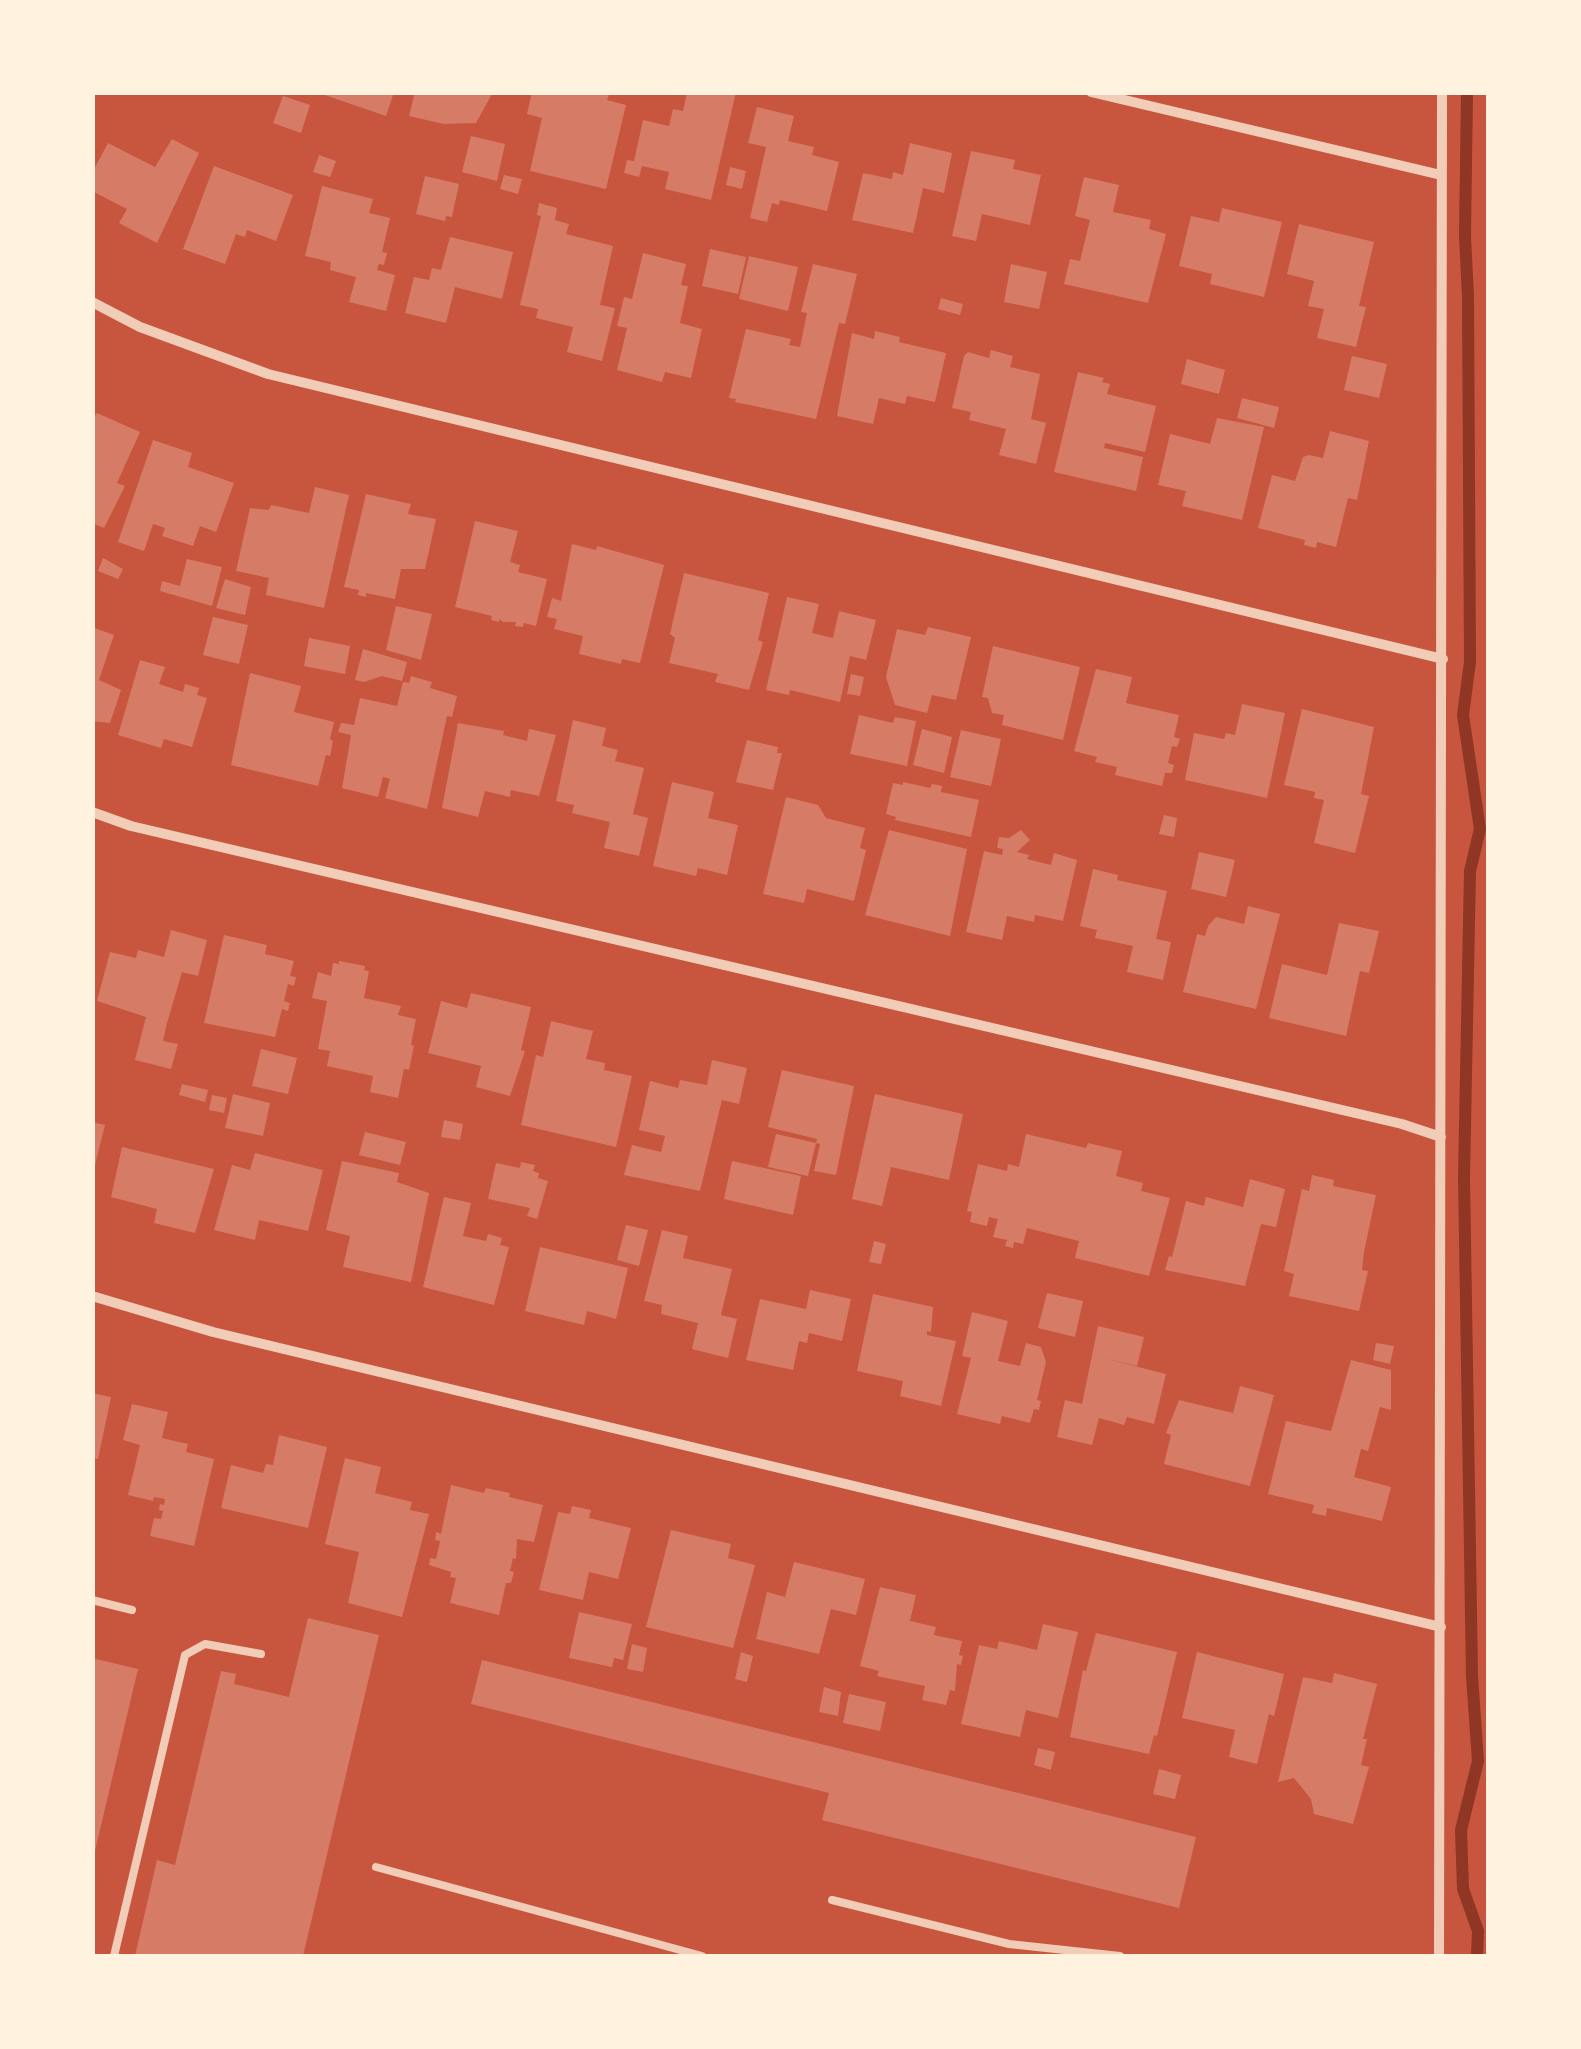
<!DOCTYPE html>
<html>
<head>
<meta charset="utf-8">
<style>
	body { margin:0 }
	#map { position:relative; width:1581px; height:2049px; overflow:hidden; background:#c8553d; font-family:"Titillium Web",sans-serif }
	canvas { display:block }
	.frame { position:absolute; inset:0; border:95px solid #fff3e0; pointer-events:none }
</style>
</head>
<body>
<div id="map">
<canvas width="1581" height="2049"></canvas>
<div class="frame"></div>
</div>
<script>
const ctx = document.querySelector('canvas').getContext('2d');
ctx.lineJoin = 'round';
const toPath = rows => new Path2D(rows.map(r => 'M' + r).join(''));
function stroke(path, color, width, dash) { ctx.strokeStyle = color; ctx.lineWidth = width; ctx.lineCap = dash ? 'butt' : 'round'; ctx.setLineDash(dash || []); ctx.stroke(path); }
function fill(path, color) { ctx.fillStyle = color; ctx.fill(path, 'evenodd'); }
stroke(toPath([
	[1467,92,1465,236,1468,297,1470,662,1463,715,1480,829,1470,871,1464,1177,1472,1676,1478,1761,1461,1830,1463,1889,1478,1931,1477,1956]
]), '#8f3625', 12);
fill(toPath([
	[316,92,394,92,386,116],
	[415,92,493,92,476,123,444,124,409,116],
	[532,92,610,92,607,100,626,105,606,189,530,171,542,118,527,114],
	[687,92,736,92,711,200,665,189,669,172,642,166,639,177,624,173,627,160,634,161,643,120,669,126,673,109,683,111],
	[283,96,310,105,301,133,273,123],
	[757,107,794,116,788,141,814,147,812,155,839,162,827,211,780,200,779,205,772,203,767,222,750,218,766,147,748,143],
	[471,136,505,144,497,181,462,172],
	[172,139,199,153,157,243,119,223,127,209,92,191,92,173,108,143,155,167],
	[910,143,952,153,944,193,923,188,913,233,852,220,863,173,892,179,893,172,903,175],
	[971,151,1015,160,1013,169,1041,175,1030,225,982,214,976,241,952,236],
	[319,155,336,161,330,177,313,172],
	[214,166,293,195,276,241,247,230,245,237,236,234,225,264,183,249],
	[730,167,746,171,742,189,726,185],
	[504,175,522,179,518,194,500,189],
	[425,176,459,184,452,217,446,216,445,221,416,214],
	[1084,177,1119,185,1113,212,1151,220,1149,229,1166,234,1148,303,1064,284,1070,259,1080,261,1090,220,1075,216],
	[322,186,373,199,369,213,390,218,382,252,387,253,384,265,379,264,377,270,395,275,386,311,349,302,356,277,330,270,331,262,305,256],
	[539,203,557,208,555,220,569,224,566,234,613,246,600,305,615,308,602,361,567,352,573,327,536,318,538,309,520,305,541,216,537,215],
	[1222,208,1282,222,1264,297,1210,284,1212,274,1179,266,1191,216,1219,222],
	[1299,224,1374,242,1359,306,1366,307,1356,347,1317,338,1324,309,1308,306,1314,281,1287,274],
	[450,237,513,252,502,299,455,287,446,323,405,313,414,277,429,280,432,268,441,270],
	[710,249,746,257,738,294,702,286],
	[643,253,686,264,681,285,688,286,680,323,702,329,691,378,665,372,662,382,617,370,627,328,617,326,624,297,632,299],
	[749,256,798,267,788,311,739,299],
	[813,264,857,274,845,324,839,323,816,419,735,402,736,399,729,398,746,329,791,339,789,345,800,347,807,313,801,312],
	[1011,264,1047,272,1039,309,1004,302],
	[941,298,963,304,960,315,938,309],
	[875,331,900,337,899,342,946,353,935,402,907,396,905,404,879,398,873,424,837,416,852,333,874,339],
	[991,350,1013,356,1010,367,1040,374,1031,419,1046,423,1036,464,999,455,1006,429,969,420,971,412,952,408,964,356,968,352,989,358],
	[1352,356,1387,364,1379,398,1344,390],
	[1187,359,1225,370,1219,394,1181,384],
	[1078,372,1104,378,1102,382,1110,384,1107,394,1156,406,1145,452,1105,443,1104,448,1143,457,1136,491,1054,472],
	[1242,398,1279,407,1274,428,1237,418],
	[97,413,140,432,117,483,125,486,104,528,92,523,92,420],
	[1217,418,1264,427,1242,520,1182,506,1186,491,1158,485,1170,434,1210,444],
	[1330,431,1369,441,1357,500,1348,498,1336,547,1317,542,1316,548,1304,545,1305,540,1258,528,1272,475,1295,481,1303,457,1309,455,1323,458],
	[153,440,192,453,188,467,234,483,216,532,200,526,193,546,162,536,165,528,153,524,144,551,118,542],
	[315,487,349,495,324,608,266,595,269,578,236,571,250,508,269,510,271,505,309,513],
	[366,494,411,504,408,514,436,519,425,569,401,569,395,599,366,593,366,597,358,595,359,590,344,587],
	[475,521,518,531,510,562,520,565,518,572,547,579,536,626,524,623,523,627,515,626,516,622,503,622,499,619,499,622,491,620,492,616,455,607],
	[572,544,596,550,597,546,664,565,640,663,622,659,621,664,579,654,583,636,554,629,557,619,547,617,552,598,561,601],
	[103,558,123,569,118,579,98,571],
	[187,559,222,567,212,606,160,591,162,581,180,586],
	[684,573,769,593,758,640,763,642,749,690,715,682,718,674,669,663,675,638,670,634],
	[225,579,251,587,245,615,216,608],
	[787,597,819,604,812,633,833,638,839,611,876,620,866,660,850,656,840,702,790,690,789,695,766,690],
	[396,606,432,614,421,660,386,650],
	[213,617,248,625,239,664,203,655],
	[92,627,114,635,99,680,121,690,110,723,92,721],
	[928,627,971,637,956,700,932,695,927,713,895,705,886,677,897,629,925,635],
	[309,638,350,646,345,674,304,666],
	[993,646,1080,667,1063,740,1002,725,1004,715,992,713,988,698,982,697],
	[363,649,407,662,402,681,382,676,364,682,355,680],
	[140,660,165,667,159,684,183,692,185,684,199,688,197,695,207,698,192,747,164,739,161,748,118,735],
	[1096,669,1132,677,1126,703,1179,715,1174,737,1180,739,1177,747,1172,746,1168,763,1174,765,1172,773,1165,773,1162,786,1115,775,1117,767,1095,762,1097,757,1074,751],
	[250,673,301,686,294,712,334,722,330,739,333,741,330,756,326,755,318,786,231,765],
	[851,674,864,677,860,696,847,694],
	[411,676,432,682,430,688,457,696,452,717,447,716,427,809,385,798,390,779,383,777,378,797,342,788,351,735,338,732,341,723,354,725,360,698,397,706,403,682,409,683],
	[1242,704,1285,713,1267,798,1185,780,1194,733,1224,739,1226,733,1235,735],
	[1302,709,1374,727,1361,794,1369,796,1355,853,1314,843,1324,800,1314,798,1315,792,1284,785],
	[859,715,893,723,895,717,916,721,907,766,850,754],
	[573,720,606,728,602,746,618,750,615,761,644,768,633,814,648,818,639,856,604,848,610,822,572,813,574,805,556,801],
	[458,723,504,731,503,735,527,741,529,729,556,735,539,796,511,790,510,797,485,791,478,817,442,808],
	[922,729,952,737,944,773,913,765],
	[961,730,1001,739,991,786,950,777],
	[747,740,778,747,777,753,782,753,773,790,736,782],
	[672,782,714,792,708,818,738,825,727,875,698,868,696,876,653,866],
	[903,782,930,788,932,784,942,786,941,792,979,800,971,837,895,820,896,817,886,814,893,783,903,785],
	[786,797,818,805,826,818,865,828,860,848,866,850,854,901,807,889,804,903,763,894],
	[1164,815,1177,818,1174,837,1159,834],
	[889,830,967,849,950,936,865,915],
	[1021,830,1030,840,1017,852,1029,855,1027,859,1051,865,1054,853,1077,860,1063,921,1035,915,1034,922,1007,916,1002,940,966,932,984,851,1002,855,1003,849,997,848,999,837,1009,838],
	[1199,852,1235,860,1226,897,1191,889],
	[1093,869,1118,875,1117,880,1167,891,1156,939,1171,942,1163,980,1127,972,1133,946,1095,938,1097,930,1080,926],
	[1248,906,1280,914,1256,1009,1183,992,1197,934,1205,936,1208,926,1216,917,1244,924],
	[1339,923,1379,931,1369,973,1360,971,1346,1036,1269,1018,1282,964,1327,975],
	[171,930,207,940,198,976,182,972,167,1023,163,1041,178,1044,171,1069,135,1060,146,1017,97,1001,110,952,136,958,138,950,164,957],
	[224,935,267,945,265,954,294,961,290,976,296,977,294,986,288,984,284,1001,290,1003,288,1011,282,1009,275,1037,204,1023],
	[339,961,365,966,364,970,369,971,364,998,401,1006,398,1015,416,1019,411,1045,414,1046,409,1070,404,1069,398,1098,370,1092,373,1076,327,1066,330,1051,318,1049,327,1001,312,998,318,972,331,976,333,963,339,964],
	[471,993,531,1007,521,1050,525,1051,510,1096,476,1087,481,1066,428,1053,441,1001,467,1008],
	[551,1021,593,1031,586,1059,605,1063,604,1070,632,1076,616,1147,521,1125,536,1055,543,1057],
	[261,1049,297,1058,288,1094,252,1086],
	[712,1060,747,1068,739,1104,722,1100,700,1191,624,1175,632,1145,661,1152,665,1136,639,1130,650,1081,678,1088,680,1080,707,1085],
	[782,1070,854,1086,836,1175,814,1171,820,1144,816,1143,817,1139,768,1127],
	[182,1084,208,1090,205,1102,179,1095],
	[233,1094,270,1103,263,1136,225,1128],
	[875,1094,963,1114,949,1180,891,1167,882,1206,852,1199],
	[212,1095,227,1098,224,1113,209,1110],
	[444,1120,463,1124,460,1140,441,1137],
	[92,1122,105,1125,94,1169,92,1168],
	[365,1132,406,1142,400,1165,359,1155],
	[776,1134,816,1143,808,1176,768,1167],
	[1026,1134,1086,1148,1088,1143,1122,1151,1116,1176,1143,1183,1141,1191,1170,1198,1149,1276,1075,1258,1079,1241,1027,1228,1023,1244,1014,1242,1013,1248,1005,1246,1007,1240,993,1237,998,1219,989,1217,987,1226,970,1222,972,1212,967,1211,978,1164,1007,1171,1008,1164,1019,1167],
	[122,1147,214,1169,195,1233,154,1223,157,1209,111,1197],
	[255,1153,323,1170,308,1231,259,1220,255,1240,214,1230,232,1165,250,1170],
	[342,1161,399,1173,397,1182,429,1193,411,1282,343,1267,350,1236,326,1230],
	[732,1161,801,1176,793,1215,724,1199],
	[521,1162,535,1165,533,1171,539,1173,538,1178,548,1181,537,1219,527,1216,530,1208,488,1199,496,1163,520,1168],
	[1312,1175,1334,1180,1333,1186,1376,1195,1364,1252,1362,1270,1368,1271,1359,1311,1289,1296,1294,1274,1284,1271,1302,1189,1309,1191],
	[1250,1179,1285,1189,1276,1227,1261,1224,1245,1286,1165,1270,1169,1256,1172,1257,1186,1201,1204,1206,1206,1197,1243,1207],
	[444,1197,471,1203,463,1236,486,1241,488,1234,502,1238,500,1245,509,1247,494,1305,423,1287],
	[626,1225,648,1230,639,1266,617,1260],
	[662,1230,688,1236,683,1258,732,1269,721,1315,737,1319,728,1358,692,1349,698,1323,661,1314,662,1305,644,1301],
	[874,1241,886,1244,881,1264,869,1262],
	[540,1247,628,1268,616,1319,587,1311,584,1325,525,1311],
	[810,1290,851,1299,842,1341,809,1333,807,1343,799,1341,793,1370,746,1360,760,1299,806,1309],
	[1047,1293,1083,1301,1075,1337,1038,1328],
	[873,1294,933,1307,931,1332,927,1331,927,1335,956,1341,941,1406,900,1396,903,1381,857,1371],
	[972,1312,1008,1321,998,1361,1020,1366,1026,1343,1041,1347,1046,1362,1037,1400,1041,1401,1039,1410,1034,1409,1030,1423,1002,1416,1000,1424,957,1414,971,1358,962,1356],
	[1098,1326,1144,1337,1137,1366,1103,1358,1166,1374,1154,1424,1127,1417,1124,1425,1099,1418,1092,1445,1057,1437,1065,1400,1082,1404],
	[1376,1343,1394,1346,1390,1364,1373,1360],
	[1351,1360,1391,1370,1391,1410,1380,1407,1368,1451,1361,1449,1354,1477,1391,1487,1382,1521,1327,1508,1326,1516,1312,1513,1314,1505,1268,1494,1286,1421,1331,1431],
	[1240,1386,1274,1395,1250,1486,1164,1464,1171,1435,1166,1433,1179,1400,1233,1413],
	[92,1393,111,1397,98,1459,92,1458],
	[132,1404,168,1412,162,1438,188,1444,186,1452,214,1459,194,1546,150,1536,154,1518,161,1519,163,1511,159,1510,160,1504,164,1505,165,1499,154,1497,153,1501,128,1495,140,1445,123,1440],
	[279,1435,327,1447,308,1528,221,1508,231,1465,263,1473,266,1464,273,1465],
	[345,1458,381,1467,375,1493,412,1502,410,1510,429,1514,402,1617,348,1603,359,1552,325,1544],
	[451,1485,484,1493,486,1488,510,1493,509,1497,543,1505,534,1542,517,1539,516,1559,513,1558,510,1571,514,1572,511,1583,506,1583,499,1615,450,1603,456,1578,450,1577,451,1572,429,1565,430,1558,436,1559,440,1541,435,1540,436,1532,441,1534],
	[572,1506,591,1510,589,1518,631,1528,618,1579,589,1572,583,1600,539,1590,558,1512,570,1514],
	[671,1530,731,1544,728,1558,755,1565,733,1648,646,1627],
	[794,1562,865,1579,856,1615,831,1609,819,1654,756,1639,767,1592,785,1597],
	[880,1587,916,1595,910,1621,936,1627,934,1635,962,1641,959,1655,963,1656,961,1665,957,1664,955,1691,950,1690,946,1705,922,1700,925,1686,877,1676,879,1671,860,1666],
	[579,1612,632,1624,623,1660,614,1658,612,1667,569,1658],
	[308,1618,379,1635,303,1956,135,1956,157,1860,175,1865,221,1671,236,1674,234,1684,289,1697],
	[1043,1624,1078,1632,1058,1718,1026,1710,1020,1737,961,1724,979,1645,997,1649,999,1641,1037,1650],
	[1096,1633,1177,1652,1157,1736,1154,1735,1149,1754,1070,1737,1083,1670,1086,1671],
	[632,1644,647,1648,643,1672,627,1669],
	[741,1652,753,1656,747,1682,735,1679],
	[1197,1652,1284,1674,1274,1716,1269,1714,1257,1764,1229,1757,1235,1730,1182,1718],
	[92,1658,138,1669,94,1855,92,1855],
	[482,1660,1196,1837,1179,1908,822,1820,829,1793,471,1704],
	[1334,1673,1377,1684,1363,1739,1367,1739,1361,1765,1369,1767,1353,1824,1314,1814,1311,1799,1294,1778,1278,1782,1303,1677,1332,1683],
	[824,1687,841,1692,838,1716,819,1712],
	[849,1694,886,1702,880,1731,843,1723],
	[1038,1748,1055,1752,1051,1770,1034,1765],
	[1159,1769,1181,1775,1175,1799,1153,1794]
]), '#d67c66');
stroke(toPath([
	[92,1600,132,1610],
	[376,1867,702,1956],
	[832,1900,1009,1944,1120,1956],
	[114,1956,185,1655,205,1644,261,1654]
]), '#f1ccb7', 8);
stroke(toPath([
	[1091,92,1441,175],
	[92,302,140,327,268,374,1443,659],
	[92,812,131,826,1402,1124,1441,1137],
	[92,1296,213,1332,1441,1627],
	[1439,1956,1442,92]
]), '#f1ccb7', 10);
</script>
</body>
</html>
